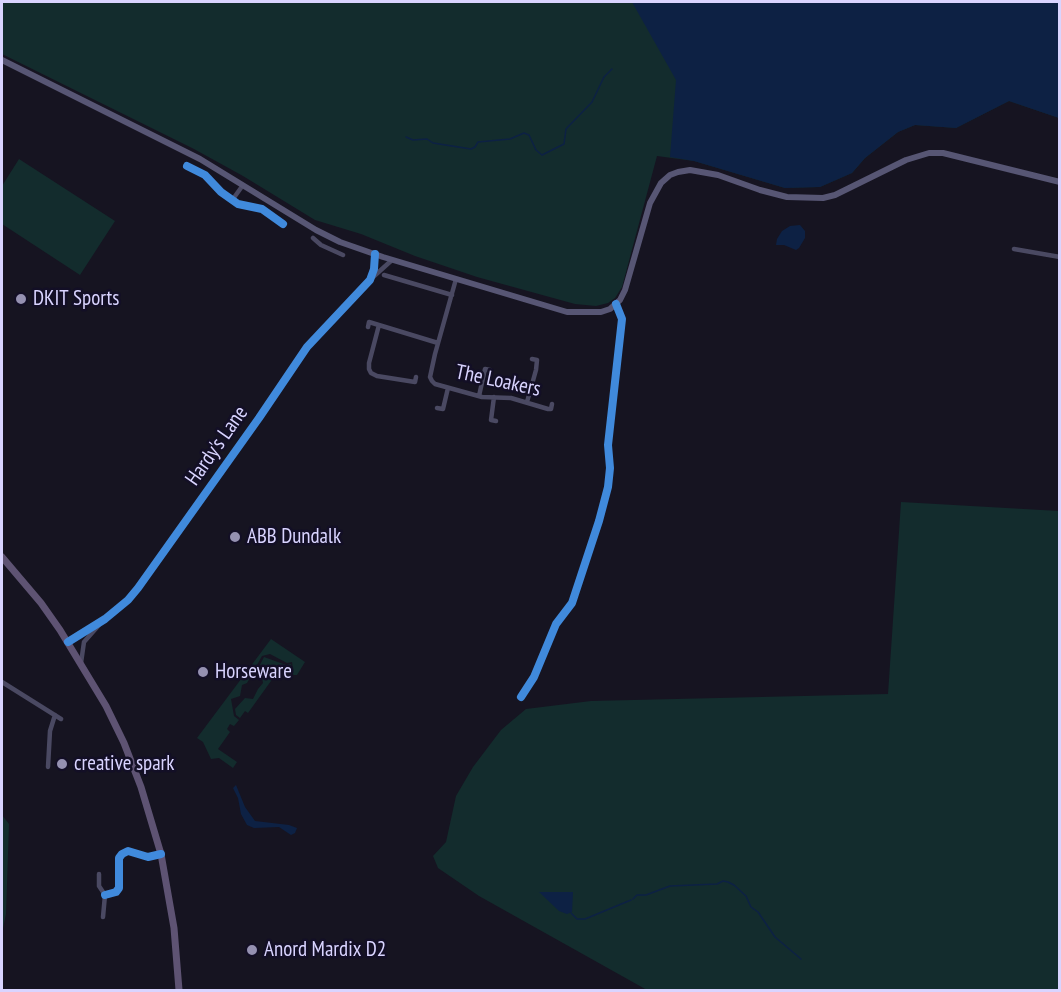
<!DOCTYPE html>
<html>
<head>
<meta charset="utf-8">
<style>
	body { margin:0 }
	#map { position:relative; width:1061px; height:992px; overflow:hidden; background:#161421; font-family:"PT Sans Narrow",sans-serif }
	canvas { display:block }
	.frame { position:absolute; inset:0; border:3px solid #d9d4ff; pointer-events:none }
</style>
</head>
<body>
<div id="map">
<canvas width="1061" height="992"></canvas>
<div class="frame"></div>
</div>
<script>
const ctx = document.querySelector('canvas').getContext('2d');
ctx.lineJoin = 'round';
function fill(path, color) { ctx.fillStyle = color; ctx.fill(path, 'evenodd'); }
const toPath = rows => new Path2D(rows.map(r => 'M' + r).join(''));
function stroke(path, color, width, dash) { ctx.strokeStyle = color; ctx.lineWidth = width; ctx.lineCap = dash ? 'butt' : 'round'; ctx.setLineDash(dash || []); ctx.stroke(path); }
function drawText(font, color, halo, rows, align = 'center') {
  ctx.font = font + ' "PT Sans Narrow",sans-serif'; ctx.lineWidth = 5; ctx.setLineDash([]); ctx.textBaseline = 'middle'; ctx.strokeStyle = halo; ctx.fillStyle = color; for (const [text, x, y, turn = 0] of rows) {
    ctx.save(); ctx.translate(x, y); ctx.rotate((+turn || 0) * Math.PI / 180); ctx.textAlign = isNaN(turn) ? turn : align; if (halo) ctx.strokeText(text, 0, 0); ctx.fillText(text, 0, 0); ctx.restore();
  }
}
fill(toPath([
	[2,2,1059,2,1059,118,1009,101,956,128,915,125,898,132,865,158,852,173,820,187,785,188,694,161,657,156,622,287,615,298,608,303,596,306,575,304,477,277,415,256,361,234,315,220,243,176,194,149,2,54],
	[19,159,115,221,80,275,2,224,2,186],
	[901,502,1059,511,1059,990,647,990,479,896,438,868,433,856,446,842,456,796,473,767,501,730,526,709,591,701,888,694],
	[271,639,305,662,297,675,294,675,291,673,293,669,292,662,287,663,270,654,262,656,247,683,242,685,240,696,231,699,234,716,239,720,234,726,230,724,227,729,230,732,218,749,237,762,233,768,219,758,211,759,203,742,197,738],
	[264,657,286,665,291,664,292,669,290,672,281,667,248,713,245,711,240,718,236,715,235,709,245,698,253,699,258,689,263,683,260,665],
	[2,815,9,824,6,914,2,933]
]), '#132c2d');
fill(toPath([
	[632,2,1059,2,1059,118,1009,101,956,128,915,125,898,132,865,158,852,173,820,187,785,188,694,161,670,157,676,80],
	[800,225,805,231,805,238,799,248,796,250,784,245,776,245,777,239,782,231,790,226],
	[236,785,245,807,255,821,289,825,297,828,295,833,291,835,279,827,254,828,247,825,241,814,238,798,233,788],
	[539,892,573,892,572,912,567,914,559,911]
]), '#0d2144');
stroke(toPath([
	[406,137,413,140,427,139,433,143,471,149,475,147,478,142,510,139,524,133,529,135,536,150,542,155,564,144,566,129,592,102,604,77,612,69],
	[633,899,637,895,646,895,670,886,717,884,723,881,728,882,734,885,746,896,751,907,758,912,775,937,801,959],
	[571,913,577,919,585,919,631,900]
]), '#0d2144', 1.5);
stroke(toPath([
	[187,166,205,175,221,192,238,204,262,209,283,224],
	[233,199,243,185],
	[313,238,321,245,343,255],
	[1014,249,1060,257],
	[384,275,452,295],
	[372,278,392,260],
	[456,279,435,354,430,377,432,381,435,384,482,397,511,398,548,409,551,409,552,404],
	[379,325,369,363,369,369,371,373,377,376,415,382,416,377],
	[368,327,369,322,438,343],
	[479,396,485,369,490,370],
	[494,397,491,420,496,421],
	[527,402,536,370,537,360,532,359],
	[437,408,443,409,448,388],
	[68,642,105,619,128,600,138,588,259,418,307,347,370,280,374,269,375,254],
	[81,663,84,642,99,625],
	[2,682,61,719],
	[521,697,534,677,556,624,572,603,599,521,608,487,610,468,608,445,622,319,616,304],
	[48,767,50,731,55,715],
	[99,874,99,886,105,895,103,917],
	[105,895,116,892,119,888,119,858,122,854,128,851,148,857,161,854]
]), '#4a4962', 4.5);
stroke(toPath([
	[2,60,200,159,316,230,340,242,383,257,567,312,601,312,610,309,620,300,625,290,650,203,661,183,670,175,678,172,690,170,718,175,760,190,787,197,823,198,835,195,906,160,929,153,943,153,1060,182]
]), '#575674', 6);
stroke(toPath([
	[2,557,41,603,60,630,106,706,124,743,141,787,161,854,174,928,179,990]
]), '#5e5373', 7);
stroke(toPath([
	[187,166,205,175,221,192,238,204,262,209,283,224],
	[68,642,105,619,128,600,138,588,259,418,307,347,370,280,374,269,375,254],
	[521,697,534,677,556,624,572,603,599,521,608,487,610,468,608,445,622,319,616,304],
	[105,895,116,892,119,888,119,858,122,854,128,851,148,857,161,854]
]), '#408adc', 8);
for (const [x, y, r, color] of [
	[21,299,6,"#9591b1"],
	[235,537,6,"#9591b1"],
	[203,672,6,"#9591b1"],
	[62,764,6,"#9591b1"],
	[252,950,6,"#9591b1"]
]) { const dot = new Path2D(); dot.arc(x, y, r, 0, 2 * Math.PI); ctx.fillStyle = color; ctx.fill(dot); stroke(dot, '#130f26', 2); }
drawText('21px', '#d9d4ff', '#130f26', [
	["DKIT Sports",33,299],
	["ABB Dundalk",247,537],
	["Horseware",215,672],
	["creative spark",74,764],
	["Anord Mardix D2",264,950]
], 'left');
drawText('21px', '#d9d4ff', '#130f26', [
	["The Loakers",498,381,12],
	["Hardy's Lane",217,446,-55]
]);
</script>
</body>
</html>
